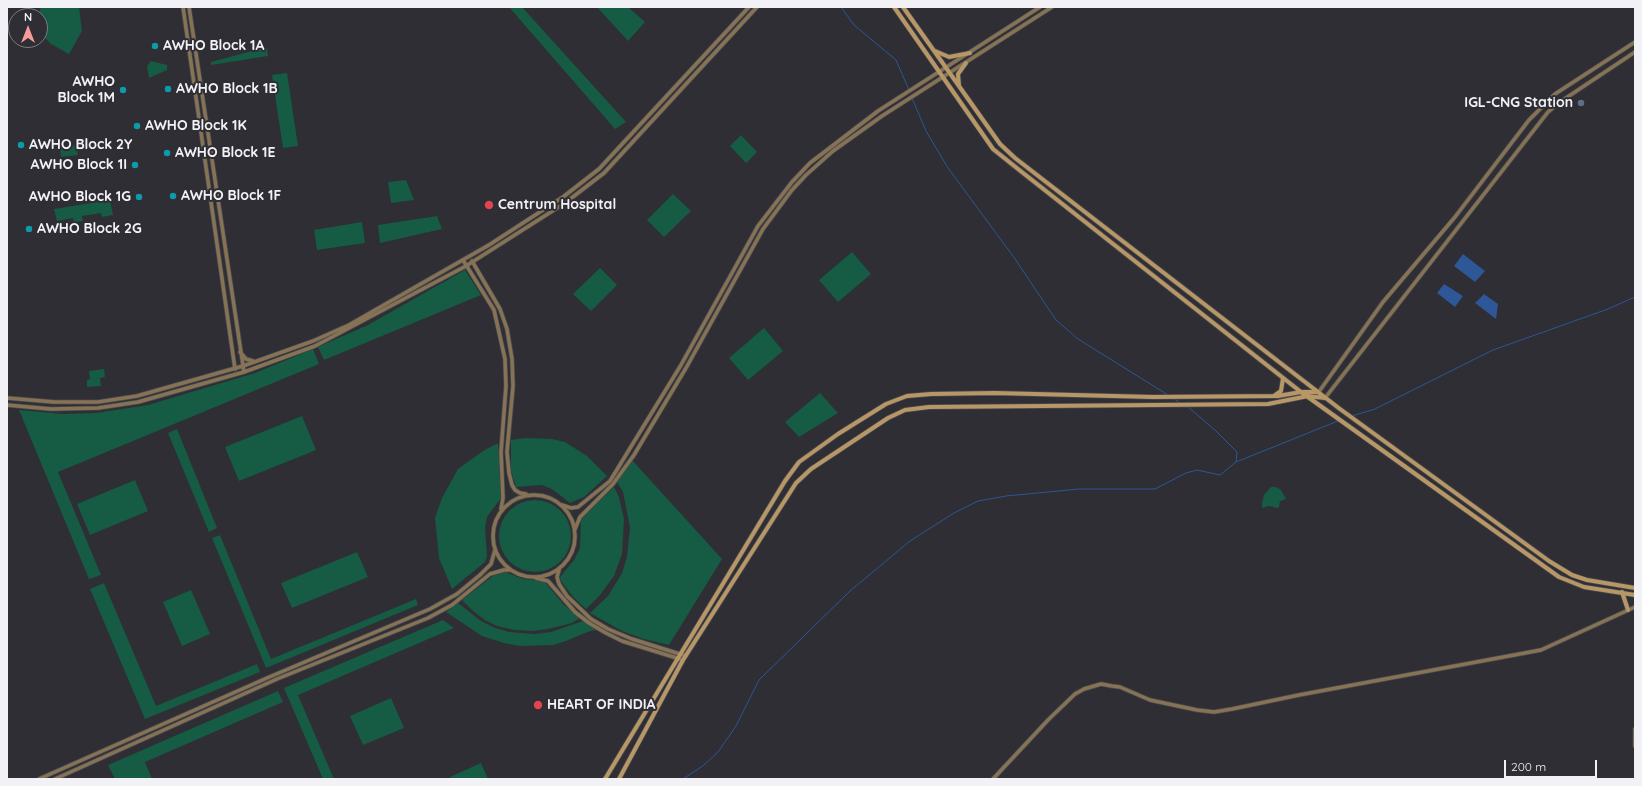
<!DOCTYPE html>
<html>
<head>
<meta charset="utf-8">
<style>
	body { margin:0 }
	#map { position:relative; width:1642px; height:786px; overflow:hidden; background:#2e2e34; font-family:Quicksand,sans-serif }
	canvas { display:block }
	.frame { position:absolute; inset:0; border:8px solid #f2f2f6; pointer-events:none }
	.north { position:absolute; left:8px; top:8px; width:40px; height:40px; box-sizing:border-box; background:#2e2e34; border:1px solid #7c7c82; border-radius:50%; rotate:0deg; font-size:11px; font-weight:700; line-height:16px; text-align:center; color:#f2f2f6 }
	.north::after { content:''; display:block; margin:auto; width:14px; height:18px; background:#f59b9a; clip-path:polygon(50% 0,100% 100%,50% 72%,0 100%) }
	.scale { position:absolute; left:1504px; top:760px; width:93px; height:18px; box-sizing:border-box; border:2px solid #f2f2f6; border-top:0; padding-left:5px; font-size:12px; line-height:14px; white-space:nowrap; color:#f2f2f6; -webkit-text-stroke:3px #2e2e34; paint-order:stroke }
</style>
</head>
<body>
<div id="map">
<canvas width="1642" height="786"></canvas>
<div class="frame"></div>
<div class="north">N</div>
<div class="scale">200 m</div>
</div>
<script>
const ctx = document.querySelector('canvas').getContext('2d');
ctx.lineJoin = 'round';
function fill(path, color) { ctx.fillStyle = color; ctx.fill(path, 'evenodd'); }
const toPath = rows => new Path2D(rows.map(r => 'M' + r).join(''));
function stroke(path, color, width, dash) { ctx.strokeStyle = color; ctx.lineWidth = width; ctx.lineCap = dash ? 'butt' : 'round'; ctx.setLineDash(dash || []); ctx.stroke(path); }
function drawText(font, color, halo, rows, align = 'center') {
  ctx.font = font + ' Quicksand,sans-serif'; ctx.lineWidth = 4; ctx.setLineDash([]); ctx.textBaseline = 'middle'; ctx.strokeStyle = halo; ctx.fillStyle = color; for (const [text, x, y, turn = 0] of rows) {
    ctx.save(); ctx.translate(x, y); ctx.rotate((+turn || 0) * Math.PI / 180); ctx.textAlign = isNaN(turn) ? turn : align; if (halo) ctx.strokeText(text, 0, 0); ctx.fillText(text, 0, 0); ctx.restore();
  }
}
fill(toPath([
	[41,7,79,7,82,31,69,54,51,44,40,33,40,16,38,16],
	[509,7,522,7,626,122,615,129],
	[597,7,628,7,645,22,628,41],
	[267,47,268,56,211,65,211,62],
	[151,61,167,65,167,70,149,78,147,66],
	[287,73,298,146,283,148,272,75],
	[741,135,757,152,746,163,730,146],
	[76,145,78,155,61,157,60,147],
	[406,180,414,200,391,203,388,182],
	[673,194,691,211,664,237,647,220],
	[110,200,113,215,102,217,101,213,82,216,83,221,74,222,73,218,57,221,54,209],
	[437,216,442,229,380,243,378,225],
	[362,222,365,243,317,250,314,230],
	[852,252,871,274,838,302,819,280],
	[600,268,617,285,591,311,573,294],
	[465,270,481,295,324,360,318,347,368,325],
	[764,328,783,351,748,380,729,358],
	[313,349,319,364,58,472,101,575,89,579,19,410,63,414,96,413,148,405,255,373],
	[104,369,105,377,100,378,101,386,87,387,87,380,90,379,89,371],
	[820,393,838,413,799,437,785,422],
	[302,416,316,450,239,481,225,447],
	[177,429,217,528,209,532,168,433],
	[525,438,552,439,565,442,587,456,607,476,584,497,570,503,552,489,542,485,516,487,511,471,511,440],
	[498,443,501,498,487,517,485,528,487,557,485,562,452,589,439,558,435,518,442,498,458,469,483,451],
	[632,460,722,559,669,645,644,639,622,631,590,613,608,596,622,573,627,557,630,527,623,492,617,482],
	[135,480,148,511,90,535,77,504],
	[614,487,619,497,624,519,622,554,614,576,600,595,586,609,573,597,561,581,560,577,574,560,580,548,581,518],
	[1271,487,1276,487,1281,490,1286,499,1280,501,1279,507,1277,508,1269,506,1262,508,1262,503,1264,495],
	'499 536a36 36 0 1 1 72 0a36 36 0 1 1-72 0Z',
	[220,535,271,659,416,599,418,605,266,668,212,538],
	[357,552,368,577,292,608,281,583],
	[505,572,523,579,544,581,564,605,580,618,572,623,548,629,532,631,514,630,497,626,485,620,473,611,462,600,493,576],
	[104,583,156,706,257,664,260,672,145,719,90,589],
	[191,590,210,634,182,646,163,602],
	[458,603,481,621,495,628,509,632,534,634,551,632,583,621,599,630,590,631,566,641,553,645,520,646,504,643,482,636,446,612],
	[443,620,454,628,298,695,334,779,323,779,284,688],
	[278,691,283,702,145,762,152,779,115,779,108,765],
	[391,698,404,728,363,745,350,716],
	[481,763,488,779,451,779,450,777]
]), '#165b43');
fill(toPath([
	[1463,254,1485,271,1475,282,1454,266],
	[1444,284,1463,296,1455,307,1437,293],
	[1484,294,1498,304,1496,319,1475,303]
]), '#2d5796');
stroke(toPath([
	[841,7,854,25,896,60,909,90],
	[912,98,926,131,948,168,1013,256,1056,320,1078,339,1168,395],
	[1173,398,1180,403],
	[1352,416,1375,409,1493,350,1608,309,1635,297],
	[1236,462,1338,421],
	[683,779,704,765,718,752,736,726,759,680,850,591,910,541,954,513,978,501,1006,496,1079,489,1155,489,1186,473,1197,470,1220,475,1236,462,1237,452,1216,431,1187,406]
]), '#2d5796', 1);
const tertiary = toPath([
	[183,7,235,369],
	[189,7,244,372],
	[463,260,494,310,505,359,506,386,501,452,503,498,501,509],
	[472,261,500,309,507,329,512,359,513,386,507,452,509,473,512,485,515,490,520,493,526,494],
	[240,352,246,359,253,361],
	[1318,393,1383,302,1455,217,1529,120,1555,94,1635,42],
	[7,398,54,402,98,402,137,396,243,366,313,341,349,325,489,245,563,197,599,169,749,7],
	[1325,398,1548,112,1560,102,1635,52],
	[7,405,51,409,98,408,138,402,244,372,315,346,466,266,565,203,604,173,757,7],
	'493 536a41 41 0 1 1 82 0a41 41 0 1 1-82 0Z',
	[562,505,571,508,578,507,610,481,681,365,758,226,792,182,810,163,878,111,1040,7],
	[575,529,580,517,613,484,634,455,686,368,763,229,792,190,806,175,833,151,882,116,1052,7],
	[559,570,557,577,559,584,567,596,591,619,608,629,632,639,686,656],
	[536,578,548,581,575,612,589,623,606,633,622,641,680,659],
	[1635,729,1635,746],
	[39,779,267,678,430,609,457,594,480,575,491,564,495,550],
	[55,779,277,679,428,618,452,605,490,574,504,570,510,570],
	[993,779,1048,720,1075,694,1084,689,1101,684,1112,686,1120,687,1150,700,1197,710,1214,712,1232,709,1299,695,1541,650,1635,607]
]);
const secondary = toPath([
	[894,7,993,149,1018,169,1301,392,1559,577,1584,587,1635,595],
	[903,7,1000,144,1015,158,1340,409,1549,561,1572,575,1587,580,1635,588],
	[935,51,949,57,970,53],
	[959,86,958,74,966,63],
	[1274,396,1281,391,1283,378],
	[1622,592,1628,610],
	[605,779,785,481,799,462,838,434,886,404,907,396,931,394,995,393,1153,397,1278,396,1301,392,1317,392],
	[619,779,683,660,796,483,811,469,888,418,905,410,929,407,1268,404,1308,396,1325,398]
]);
stroke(tertiary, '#49494f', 5);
stroke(secondary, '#49494f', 5.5);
stroke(tertiary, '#867254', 3.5);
stroke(secondary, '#b89766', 4);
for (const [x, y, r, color] of [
	[155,46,4,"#0f9aa8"],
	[168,89,4,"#0f9aa8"],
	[123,90,4,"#0f9aa8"],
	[1581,103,4,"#5c6f8a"],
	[137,126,4,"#0f9aa8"],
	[21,145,4,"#0f9aa8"],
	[167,153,4,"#0f9aa8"],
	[135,165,4,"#0f9aa8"],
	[173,196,4,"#0f9aa8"],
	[139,197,4,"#0f9aa8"],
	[489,205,5,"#e0444e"],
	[29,229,4,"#0f9aa8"],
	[538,705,5,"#e0444e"]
]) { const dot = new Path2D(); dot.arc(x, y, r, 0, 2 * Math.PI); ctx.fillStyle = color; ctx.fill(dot); stroke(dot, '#2e2e34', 1.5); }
drawText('bold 14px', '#f2f2f6', '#2e2e34', [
	["AWHO Block 1A",163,46],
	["AWHO",115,82,"right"],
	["Block 1M",115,98,"right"],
	["AWHO Block 1B",176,89],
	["IGL-CNG Station",1573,103,"right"],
	["AWHO Block 1K",145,126],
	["AWHO Block 2Y",29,145],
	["AWHO Block 1E",175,153],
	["AWHO Block 1I",127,165,"right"],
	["AWHO Block 1F",181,196],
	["AWHO Block 1G",131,197,"right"],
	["Centrum Hospital",498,205],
	["AWHO Block 2G",37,229],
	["HEART OF INDIA",547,705]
], 'left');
</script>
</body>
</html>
